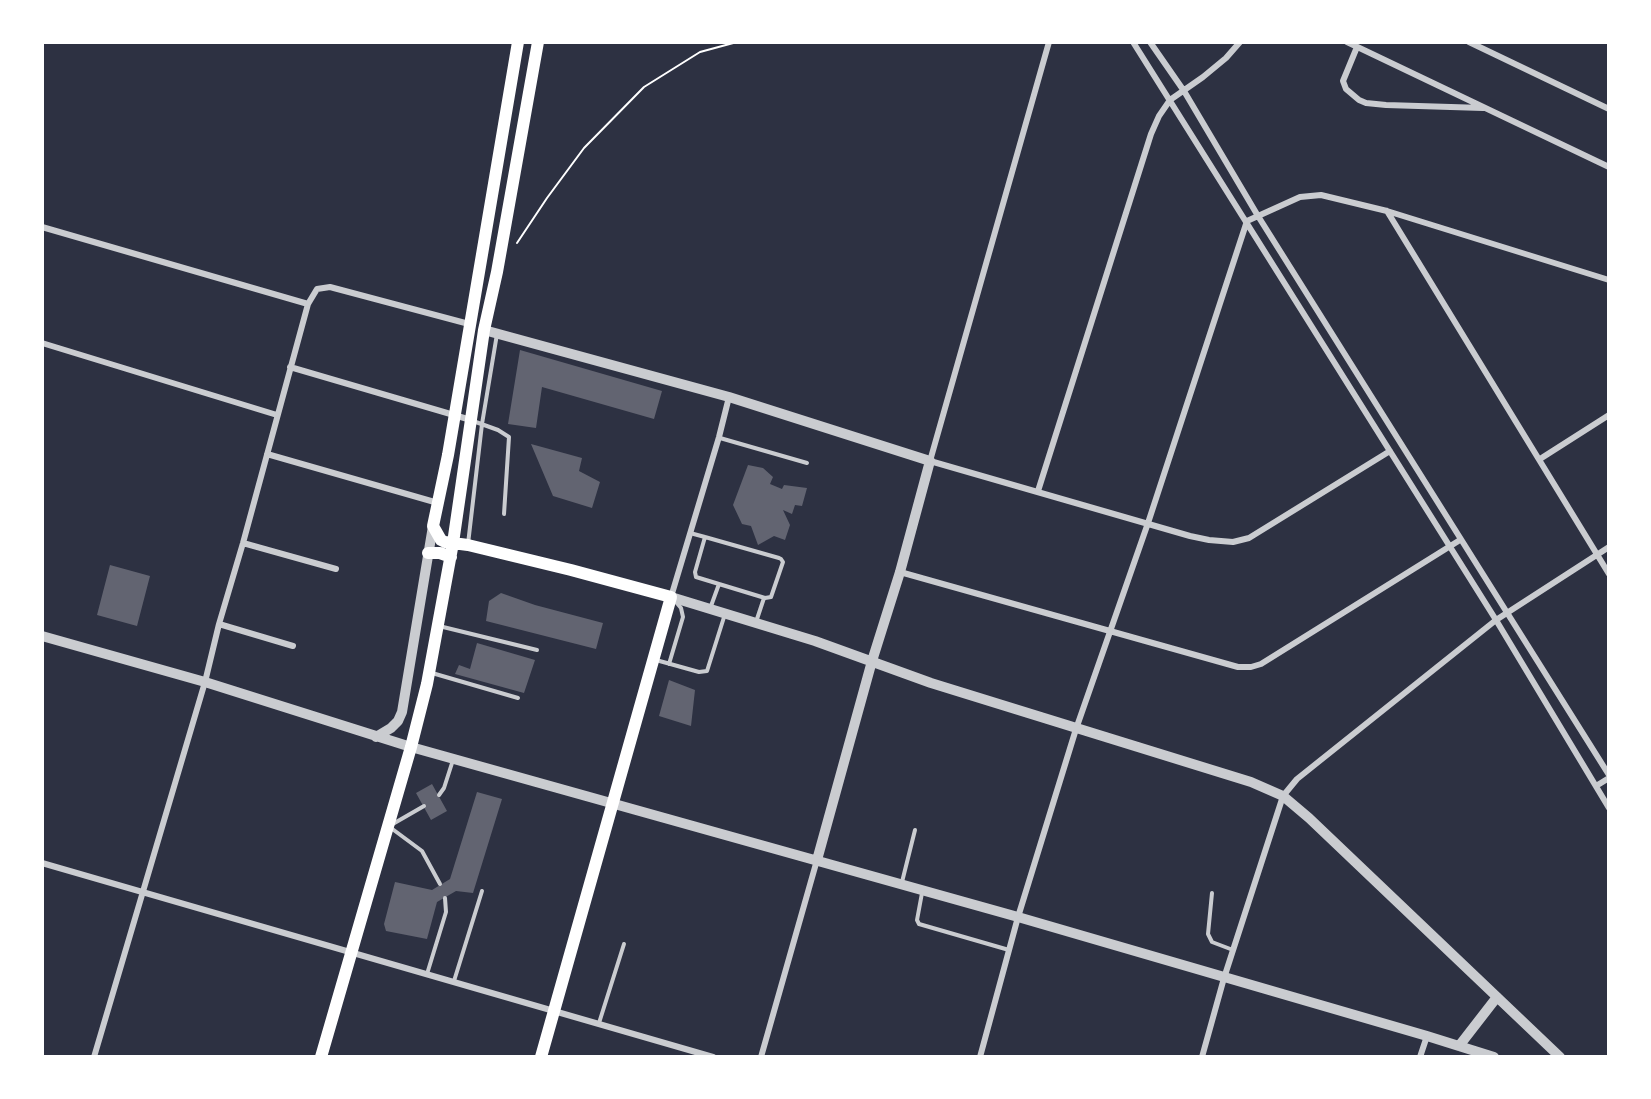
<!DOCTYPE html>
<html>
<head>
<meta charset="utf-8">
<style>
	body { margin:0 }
	#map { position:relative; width:1651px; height:1099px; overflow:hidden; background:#2d3142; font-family:Karla,sans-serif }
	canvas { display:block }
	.frame { position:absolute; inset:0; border:44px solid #fff; pointer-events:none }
</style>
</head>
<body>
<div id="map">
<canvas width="1651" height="1099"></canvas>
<div class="frame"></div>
</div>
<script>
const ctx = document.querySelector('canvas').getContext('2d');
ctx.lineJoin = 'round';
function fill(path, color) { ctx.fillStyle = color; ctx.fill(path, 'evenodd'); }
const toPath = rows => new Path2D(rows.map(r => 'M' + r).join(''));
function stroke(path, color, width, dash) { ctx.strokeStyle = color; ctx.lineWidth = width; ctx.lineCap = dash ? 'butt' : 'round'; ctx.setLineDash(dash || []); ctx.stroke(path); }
fill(toPath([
	[520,350,662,391,654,419,542,387,536,428,508,424],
	[531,444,582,458,579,471,600,482,592,508,553,496],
	[748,465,763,468,773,477,770,484,782,489,784,485,807,488,802,506,795,505,792,514,783,510,790,525,785,540,774,536,758,545,751,526,742,524,733,505],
	[110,565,150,576,137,626,97,615],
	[501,593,535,605,603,623,596,649,486,621,489,601],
	[477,643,535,660,524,693,455,674,459,665,470,669],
	[669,680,695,690,691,726,659,716],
	[432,784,447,811,431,820,416,793],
	[477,792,502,799,473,893,456,891,437,902,427,939,386,931,384,924,395,882,432,890,450,879]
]), '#626471');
stroke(toPath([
	[517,243,547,198,584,148,644,87,700,52,737,42]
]), '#fff', 2);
stroke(toPath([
	[473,421,498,430,509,437,504,514],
	[720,438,807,463],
	[690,533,705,537,779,558,781,559,783,562,771,597,765,598,696,577,695,572,705,537],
	[468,544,482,424,497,334],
	[711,606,719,584],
	[756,622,764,598],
	[439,626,537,650],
	[656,660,699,672,707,671,725,614],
	[669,664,683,617,681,608,676,602],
	[432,673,518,698],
	[439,795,444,788,453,760],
	[391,825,424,806],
	[391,828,422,851,440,884],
	[902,882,915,830],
	[922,893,917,920,919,924,1009,950],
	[1212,893,1208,934,1212,942,1233,950],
	[427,974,446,912,445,898],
	[454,981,482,891],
	[599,1023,624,944]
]), '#caccd0', 4);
stroke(toPath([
	[1049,42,930,461,1190,536,1209,540,1233,542,1249,538,1390,451],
	[1133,42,1496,620,1609,808],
	[1150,42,1184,91,1258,216,1609,775],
	[1347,42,1609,167],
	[1469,42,1609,109],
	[1357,47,1343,81,1346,89,1359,100,1366,103,1386,105,1483,108],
	[1387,211,1609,574],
	[42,227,308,304,317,289,330,287,469,324],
	[42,343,277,415],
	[290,367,471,420],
	[267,454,438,503],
	[1540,459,1609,415],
	[1038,491,1151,134,1159,116,1170,100,1203,77,1226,58,1240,42],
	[243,543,336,569],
	[900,572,1238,667,1251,667,1261,664,1460,540],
	[671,597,719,437,729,397],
	[219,624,293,646],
	[1596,786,1609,778],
	[42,863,713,1057],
	[94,1057,205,682,219,624,243,543,308,304],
	[761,1057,817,860],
	[980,1057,1018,917,1076,729,1148,523,1247,221,1300,197,1321,195,1387,211,1609,280],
	[1202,1057,1224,978,1283,796,1297,779,1496,620,1609,547],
	[1420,1057,1427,1036]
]), '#caccd0', 6);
stroke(toPath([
	[484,330,729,397,930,461,900,572,872,661,817,860],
	[671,597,815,641,931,683,1251,782,1283,796,1309,818,1560,1057],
	[42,636,205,682,411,747,1018,917,1427,1036,1494,1057],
	[376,737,391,728,398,721,402,712,433,526],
	[1459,1046,1497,997]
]), '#caccd0', 10);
stroke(toPath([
	[518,42,448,455,433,526,441,540,445,542,468,545,571,570,671,597,541,1057],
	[428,553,440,553,451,557],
	[321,1057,411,747,427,684,453,543,484,330,497,272,538,42]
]), '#fff', 12);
</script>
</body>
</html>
